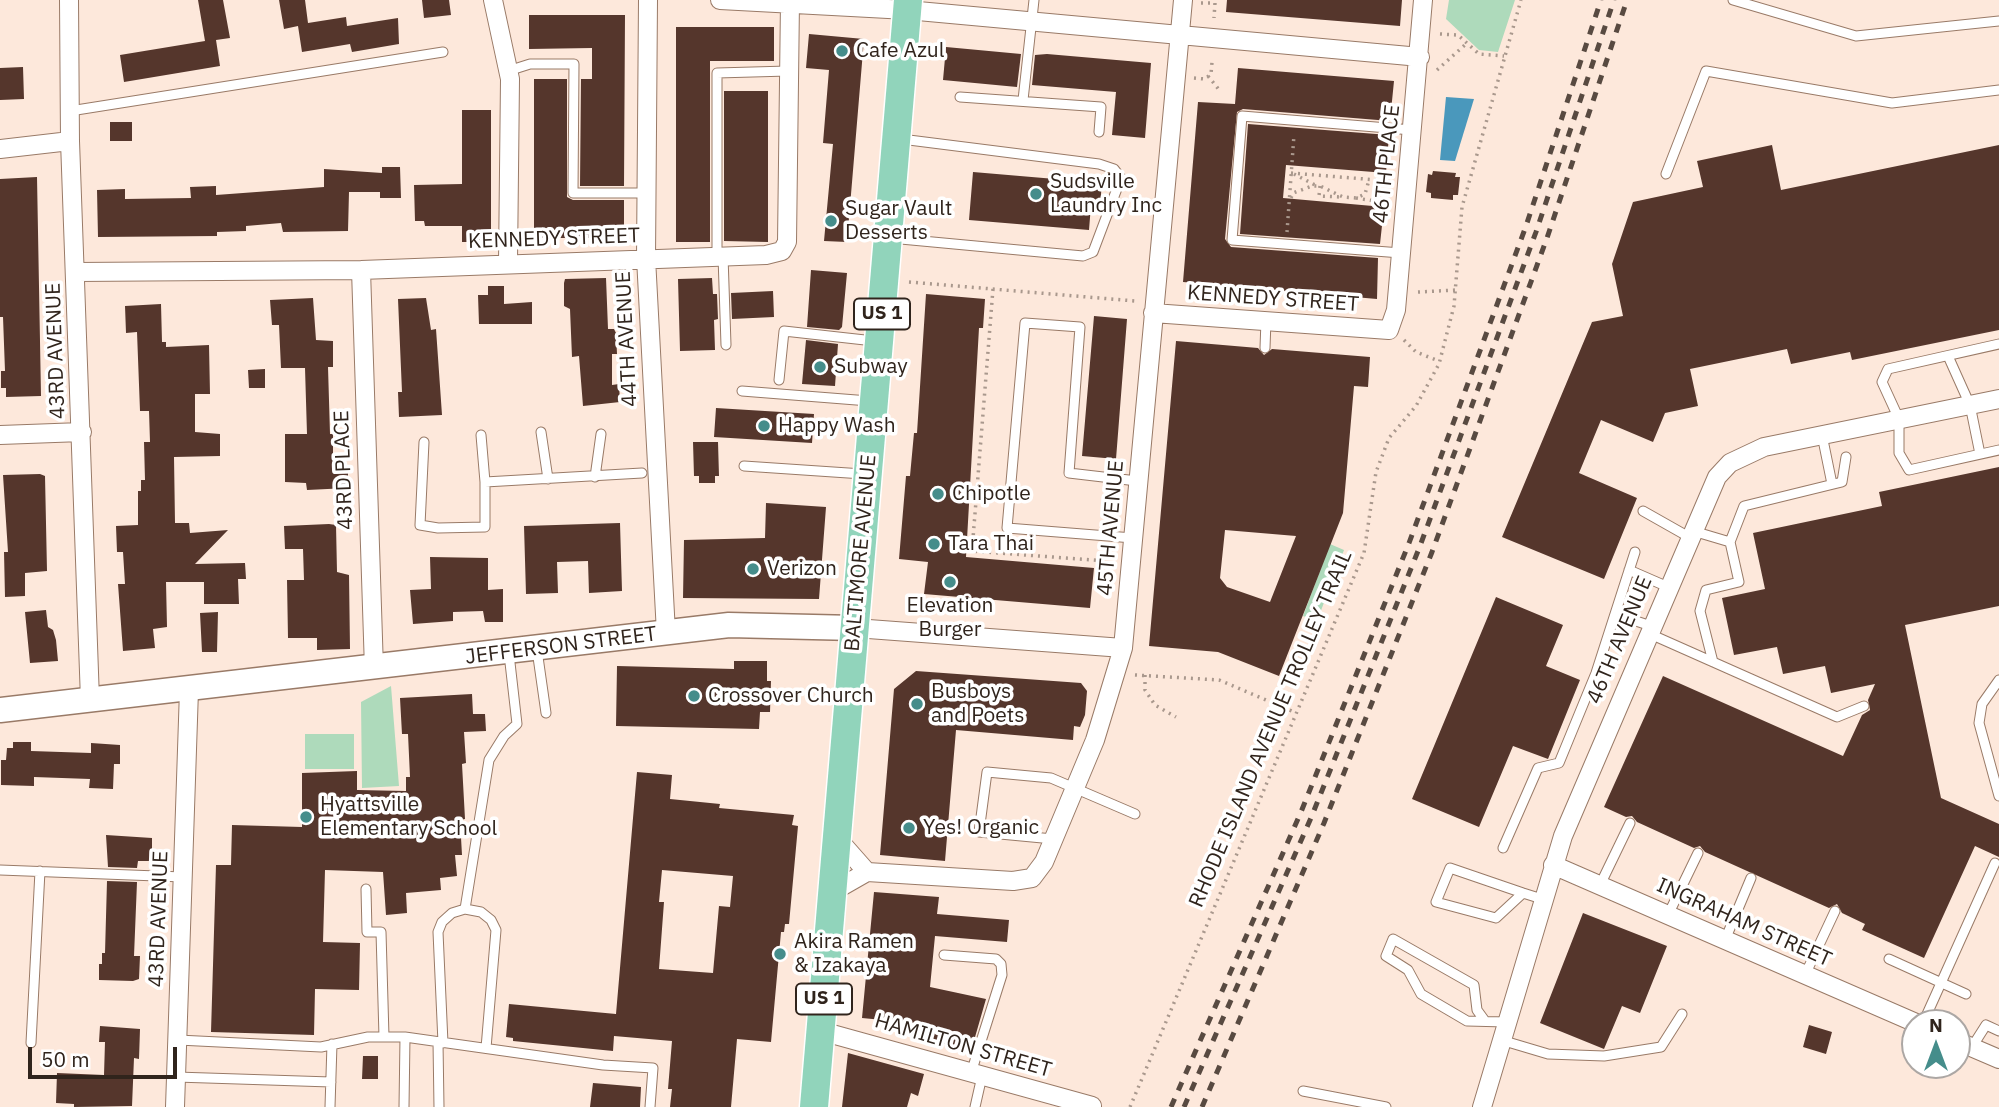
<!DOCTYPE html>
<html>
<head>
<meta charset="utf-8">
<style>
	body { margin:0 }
	#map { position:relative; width:1999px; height:1107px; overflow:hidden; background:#fde8db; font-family:"IBM Plex Sans",sans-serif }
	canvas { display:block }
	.north { position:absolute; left:1901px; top:1009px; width:70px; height:70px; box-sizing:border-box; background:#fff; border:2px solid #aca7a4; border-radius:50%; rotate:0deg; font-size:19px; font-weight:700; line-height:28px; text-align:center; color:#30241c }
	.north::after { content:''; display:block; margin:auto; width:24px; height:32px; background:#458d8b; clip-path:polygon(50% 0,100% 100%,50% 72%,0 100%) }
	.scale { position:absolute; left:28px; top:1047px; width:149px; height:32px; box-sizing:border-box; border:4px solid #30241c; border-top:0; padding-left:9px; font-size:21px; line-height:24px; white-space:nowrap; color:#30241c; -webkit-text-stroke:5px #fff; paint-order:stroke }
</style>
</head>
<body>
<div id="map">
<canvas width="1999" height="1107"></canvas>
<div class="north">N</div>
<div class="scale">50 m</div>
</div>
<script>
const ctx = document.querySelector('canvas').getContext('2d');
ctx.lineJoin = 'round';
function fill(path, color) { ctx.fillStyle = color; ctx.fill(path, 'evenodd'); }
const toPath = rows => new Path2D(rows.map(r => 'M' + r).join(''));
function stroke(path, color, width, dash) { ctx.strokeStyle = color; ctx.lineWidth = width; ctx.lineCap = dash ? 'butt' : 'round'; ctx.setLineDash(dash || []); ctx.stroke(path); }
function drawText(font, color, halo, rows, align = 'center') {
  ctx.font = font + ' "IBM Plex Sans",sans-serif'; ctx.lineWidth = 7; ctx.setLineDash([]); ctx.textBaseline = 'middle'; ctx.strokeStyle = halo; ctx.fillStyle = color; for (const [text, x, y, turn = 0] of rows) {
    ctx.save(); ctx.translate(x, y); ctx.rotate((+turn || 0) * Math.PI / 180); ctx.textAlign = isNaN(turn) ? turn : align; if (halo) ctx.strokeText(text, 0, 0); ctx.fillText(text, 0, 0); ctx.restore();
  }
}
fill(toPath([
	[1449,0,1515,0,1498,52,1479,50,1446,19],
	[1330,544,1344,550,1317,621,1303,616],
	[391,686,399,786,362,788,361,702],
	[305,734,354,734,354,769,305,769]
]), '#aedabb');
fill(toPath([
	[1446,97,1474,99,1455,161,1440,160]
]), '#4a98bc');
fill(toPath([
	[198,0,223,0,230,38,216,40,220,66,124,82,120,55,205,41],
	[279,0,305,0,308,23,346,17,347,26,398,18,399,44,352,52,350,44,302,52,298,26,284,29],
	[422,0,449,0,451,15,424,18],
	[1227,0,1402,0,1400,26,1226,12],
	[529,15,625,15,624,186,580,186,581,79,592,79,592,48,529,49],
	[676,27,774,27,774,61,710,61,710,242,676,242],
	[809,34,864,39,847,242,824,241,833,144,823,143,829,70,806,68],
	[946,47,1021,54,1017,87,943,80],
	[1047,54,1151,63,1145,138,1112,135,1116,92,1032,85,1035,55],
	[23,67,24,99,0,100,0,68],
	[1238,68,1394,81,1390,121,1243,109,1237,112,1225,239,1231,247,1378,258,1377,299,1183,282,1198,102,1235,104],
	[534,79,567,79,567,197,573,200,624,200,624,238,534,238],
	[724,91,768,91,768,242,724,241],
	[462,110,491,110,491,242,462,242,462,226,425,226,424,221,415,221,414,185,462,184],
	[110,122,132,122,132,141,110,141],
	[1248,124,1389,135,1386,173,1286,165,1283,198,1384,207,1380,244,1240,234],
	[1772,145,1781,190,1999,145,1999,330,1852,360,1850,352,1791,364,1787,349,1690,369,1698,406,1665,413,1653,442,1601,420,1579,473,1637,498,1604,579,1502,537,1592,322,1623,316,1612,264,1633,202,1703,187,1697,161],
	[382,167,400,167,401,198,380,198,380,192,349,192,348,231,283,232,281,223,246,226,246,231,217,232,217,236,98,237,97,190,125,189,125,199,191,198,190,187,216,186,216,195,324,187,324,169,382,173],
	[1433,171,1456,173,1455,177,1460,177,1458,195,1453,195,1453,200,1431,198,1431,193,1426,192,1428,174,1432,175],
	[973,172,1102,183,1100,205,1091,205,1089,230,969,220],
	[37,177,41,396,6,397,6,388,1,388,1,371,5,371,3,317,0,317,0,179],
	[811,270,847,273,842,327,839,330,807,327],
	[606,278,608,329,614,329,616,333,617,354,612,354,612,385,619,384,620,402,583,406,579,356,572,357,570,309,564,306,564,283,565,279],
	[712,278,713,294,717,294,718,319,714,320,715,350,680,351,678,279],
	[488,286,504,286,504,304,532,302,532,324,479,324,478,295,488,295],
	[773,291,774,317,732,319,731,293],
	[926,294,985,299,983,328,979,328,966,557,1094,568,1090,608,924,594,928,562,899,559,906,476,910,476,914,433,917,433],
	[313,298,316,340,333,341,333,367,328,367,330,434,333,434,333,470,348,471,348,488,307,490,306,483,285,482,285,434,307,434,305,368,281,368,279,325,272,325,270,300],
	[426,298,431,330,436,329,442,415,399,417,398,392,402,392,398,299],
	[161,304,162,342,166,342,166,347,209,345,210,394,195,394,195,432,220,434,220,456,174,457,175,523,189,523,190,533,228,530,195,564,245,563,246,579,238,579,239,604,204,604,204,582,166,582,167,627,153,629,155,648,123,651,118,584,125,584,123,552,117,552,116,526,138,525,138,491,141,491,141,480,145,480,144,442,150,442,149,411,140,411,137,332,126,333,125,306],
	[1094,316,1127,319,1116,459,1082,456],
	[806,340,838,344,835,386,802,384],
	[1176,341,1258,348,1264,355,1272,349,1370,357,1368,387,1354,386,1343,513,1279,676,1218,652,1149,646],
	[1225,530,1296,536,1270,602,1227,587,1220,578],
	[265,369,265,388,249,388,248,370],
	[716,408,814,414,812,443,714,437],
	[693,442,718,442,719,476,715,476,715,483,699,483,699,476,694,476],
	[1999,467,1999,606,1905,625,1941,798,1999,824,1999,857,1975,846,1924,958,1862,930,1865,924,1842,913,1837,904,1829,908,1705,852,1700,846,1694,848,1637,822,1632,816,1626,817,1604,807,1663,676,1843,756,1862,715,1870,710,1868,700,1875,684,1831,693,1825,666,1783,674,1777,647,1734,655,1722,598,1765,589,1753,533,1882,506,1879,492],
	[40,474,45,476,47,571,25,573,25,596,5,597,4,552,8,552,3,475],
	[766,503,826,507,819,599,683,598,684,540,765,538],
	[620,523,622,591,589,593,588,561,557,562,558,593,526,594,524,526],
	[329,524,336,525,337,572,349,575,350,649,317,650,317,638,288,638,287,580,304,580,303,549,285,549,284,526],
	[430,557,488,558,488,590,503,589,503,622,485,622,483,611,453,612,453,621,413,624,410,590,431,589],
	[1496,597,1563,625,1546,666,1580,680,1548,759,1513,746,1479,827,1412,799],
	[46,610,48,627,53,630,56,640,58,661,30,663,25,612],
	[218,612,217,652,202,652,200,613],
	[734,661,767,661,767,681,771,681,770,712,760,712,759,729,616,726,617,666,734,669],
	[916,671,1081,683,1087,691,1085,715,1080,727,1074,726,1073,740,956,730,945,861,880,855,894,689],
	[472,694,473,714,485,714,486,731,464,732,466,763,462,764,465,819,460,820,462,855,455,855,457,876,440,878,441,890,406,893,407,913,386,915,383,872,325,870,323,942,360,943,359,990,315,989,314,1035,211,1032,216,865,231,865,232,825,302,827,302,773,357,771,357,790,406,791,406,777,410,777,408,734,402,734,400,698],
	[13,742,31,742,31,751,91,753,91,743,120,745,120,764,114,764,113,789,89,788,90,779,34,777,34,786,1,785,1,760,6,760,7,748,13,748],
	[637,772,672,775,670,799,720,804,719,808,794,815,792,825,798,826,789,924,785,924,784,932,781,932,771,1042,737,1039,731,1107,670,1107,672,1089,668,1089,672,1041,614,1036,613,1051,513,1041,513,1038,506,1037,509,1004,616,1014],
	[662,870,733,876,730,907,719,906,713,973,659,969,664,902,659,902],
	[106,835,152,838,152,861,138,861,137,868,108,867],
	[107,881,137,882,134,956,140,956,139,979,133,981,99,980,99,964,102,964,102,953,105,953],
	[874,892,939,897,937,914,1009,920,1007,942,935,936,930,987,986,999,971,1051,911,1035,914,1023,862,1018],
	[1583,913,1667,946,1640,1013,1622,1006,1604,1049,1540,1023],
	[1809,1025,1832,1032,1826,1054,1803,1047],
	[100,1026,140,1029,139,1059,134,1058,132,1106,74,1107,74,1104,56,1103,57,1073,104,1075,105,1042,99,1042],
	[848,1053,924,1074,918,1096,911,1093,907,1107,842,1107],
	[363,1056,378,1056,378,1079,362,1079],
	[593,1083,641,1087,640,1107,590,1107]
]), '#55362c');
const lane = toPath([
	[1733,0,1856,36,1999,21],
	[508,71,530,64,574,64,573,193,646,193],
	[960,97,1101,107,1099,132],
	[1023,100,1034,0],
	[70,111,443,52],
	[1666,174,1706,71,1892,103,1999,90],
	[890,238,1083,256,1093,252,1121,178,1114,169,1099,164,901,139],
	[1401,253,1232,240,1242,116,1412,130],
	[717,256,717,73,788,71],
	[723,256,726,345],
	[1999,344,1888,369,1882,382,1899,419,1899,453,1909,470,1999,450],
	[1265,348,1266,320],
	[1948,356,1970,405,1980,454],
	[779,380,784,331,874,341],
	[742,391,869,401],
	[541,432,548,479],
	[481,435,485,482],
	[1822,435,1832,484],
	[424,442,420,525,438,528,485,527,485,482,642,473],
	[744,466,863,474],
	[595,477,601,434],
	[1643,511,1689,537],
	[1693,531,1730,542,1739,582,1706,590,1700,611,1713,662],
	[1133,538,1007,528,1025,323,1080,327,1069,473,1137,481],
	[1730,542,1744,506,1842,482,1846,457],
	[1629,570,1668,587],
	[1615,614,1651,626],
	[1650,634,1837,717,1864,706],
	[537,650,546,713],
	[1999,680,1982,704,1979,723,1999,796],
	[1053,839,979,832,987,772,1051,778,1135,814],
	[1503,848,1538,768,1559,763,1596,673,1635,552],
	[0,870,183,877],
	[1600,885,1630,823],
	[366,889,367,932,381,932,384,1037],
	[1523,893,1496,918,1436,902,1450,868,1523,893,1542,899],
	[1668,915,1698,853],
	[1725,940,1751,878],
	[944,955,996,959,1001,964,1002,975,971,1073],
	[1889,959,1966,994],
	[1805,975,1835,911],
	[1485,1021,1477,1010,1474,985,1393,939,1386,956,1408,970,1421,994,1467,1021,1506,1022],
	[1923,1023,1995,863],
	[178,1040,321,1047,368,1037,405,1037,603,1065,653,1068,650,1107],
	[1501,1040,1548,1054,1604,1056,1661,1047,1682,1014],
	[438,1042,439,1107],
	[31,1043,40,871],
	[443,1043,438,932,442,922,452,913,465,909],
	[1972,1047,1986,1025,1999,1031],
	[486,1048,496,930,491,920,481,912,465,909,489,760,504,736,517,724,509,654],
	[176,1077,331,1082],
	[1303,1091,1386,1107],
	[330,1107,332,1044],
	[404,1107,405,1037],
	[975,1107,982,1076]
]);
const street = toPath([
	[69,0,70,141,90,700],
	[493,0,510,79,508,262],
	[648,0,646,258,666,633],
	[720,0,907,10,1420,57],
	[0,149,70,141],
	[361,270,374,669],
	[76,272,361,270,766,255,782,251,787,242,790,1],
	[1153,313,1389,330,1396,310,1401,253,1423,0],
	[0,435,82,432],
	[855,628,1123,648],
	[837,838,867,872],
	[1553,865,1916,1023],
	[832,892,867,872,1013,881,1032,878,1044,862,1095,740,1123,648,1183,0],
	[821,1031,1092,1106],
	[1957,1041,1999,1059],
	[175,1107,189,690],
	[1482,1107,1563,836,1717,477,1730,463,1764,447,1999,399]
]);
const secondary = toPath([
	[0,710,729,625,855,628]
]);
const primary = toPath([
	[814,1107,908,0]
]);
stroke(lane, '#997a67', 11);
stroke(street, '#997a67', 20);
stroke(secondary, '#997a67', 27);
stroke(primary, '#fff', 31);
stroke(toPath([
	[1201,3,1215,3,1214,18],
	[1440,34,1458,35,1479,54,1504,56],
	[1437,70,1467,43],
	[1208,76,1220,91],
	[1194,78,1205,79,1211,74,1212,62],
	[1291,173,1389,181],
	[1294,174,1315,185],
	[1320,186,1319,196,1340,197],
	[1291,198,1293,193,1312,186,1320,186,1343,197,1356,198,1365,194,1369,180],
	[1356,198,1387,203],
	[1287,232,1294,135],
	[909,282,1135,301],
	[993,289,972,551,1106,561],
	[1418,292,1456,290],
	[1404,340,1416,352,1439,361],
	[1135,675,1219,680,1294,712],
	[1145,675,1145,690,1155,705,1176,717],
	[1130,1107,1364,553,1376,472,1389,438,1416,406,1439,364,1454,306,1462,207,1521,0]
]), '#a9988d', 3.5, [2, 5]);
stroke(lane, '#fff', 9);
stroke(street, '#fff', 18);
stroke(secondary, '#fff', 24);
stroke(primary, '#91d4bb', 28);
stroke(toPath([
	[1171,1107,1301,812,1409,543,1526,226,1601,0],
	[1184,1107,1311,818,1420,546,1536,232,1614,0],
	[1202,1107,1324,823,1432,552,1547,238,1627,0]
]), '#584a41', 5, [9, 9]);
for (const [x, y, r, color] of [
	[842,51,7,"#458d8b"],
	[1036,194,7,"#458d8b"],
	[831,221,7,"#458d8b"],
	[820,367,7,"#458d8b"],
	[764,426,7,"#458d8b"],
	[938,494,7,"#458d8b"],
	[934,544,7,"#458d8b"],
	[753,569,7,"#458d8b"],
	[950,582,7,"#458d8b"],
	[694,696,7,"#458d8b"],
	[917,704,7,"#458d8b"],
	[306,817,7,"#458d8b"],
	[909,828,7,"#458d8b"],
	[780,954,7,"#458d8b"]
]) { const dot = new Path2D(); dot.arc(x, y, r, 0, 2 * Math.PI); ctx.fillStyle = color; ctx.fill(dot); stroke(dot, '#fff', 2.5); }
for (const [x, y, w] of [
	[882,314,56],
	[824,999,56]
]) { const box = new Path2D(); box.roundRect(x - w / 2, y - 15.5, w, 31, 5); ctx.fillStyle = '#fff'; ctx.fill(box); stroke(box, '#30241c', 2); }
drawText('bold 19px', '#30241c', null, [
	["US 1",882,314],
	["US 1",824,999]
]);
drawText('21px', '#30241c', '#fff', [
	["Cafe Azul",856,51],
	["Sudsville",1050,182],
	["Laundry Inc",1050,206],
	["Sugar Vault",845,209],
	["Desserts",845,233],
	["Subway",834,367],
	["Happy Wash",778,426],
	["Chipotle",952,494],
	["Tara Thai",948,544],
	["Verizon",767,569],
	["Elevation",950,606,"center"],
	["Burger",950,630,"center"],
	["Busboys",931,692],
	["and Poets",931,716],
	["Crossover Church",708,696],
	["Hyattsville",320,805],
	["Elementary School",320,829],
	["Yes! Organic",923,828],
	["Akira Ramen",794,942],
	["& Izakaya",794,966]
], 'left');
drawText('21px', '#30241c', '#fff', [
	["46TH PLACE",1387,164,-84],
	["KENNEDY STREET",554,239,-2],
	["KENNEDY STREET",1273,299,4],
	["44TH AVENUE",627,339,-93],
	["43RD AVENUE",56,351,-92],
	["43RD PLACE",344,470,-92],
	["45TH AVENUE",1111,528,-85],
	["BALTIMORE AVENUE",861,553,-85],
	["46TH AVENUE",1620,640,-67],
	["JEFFERSON STREET",561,646,-7],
	["RHODE ISLAND AVENUE TROLLEY TRAIL",1271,729,-67],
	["43RD AVENUE",159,919,-88],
	["INGRAHAM STREET",1744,923,24],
	["HAMILTON STREET",963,1046,16]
]);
</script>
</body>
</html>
